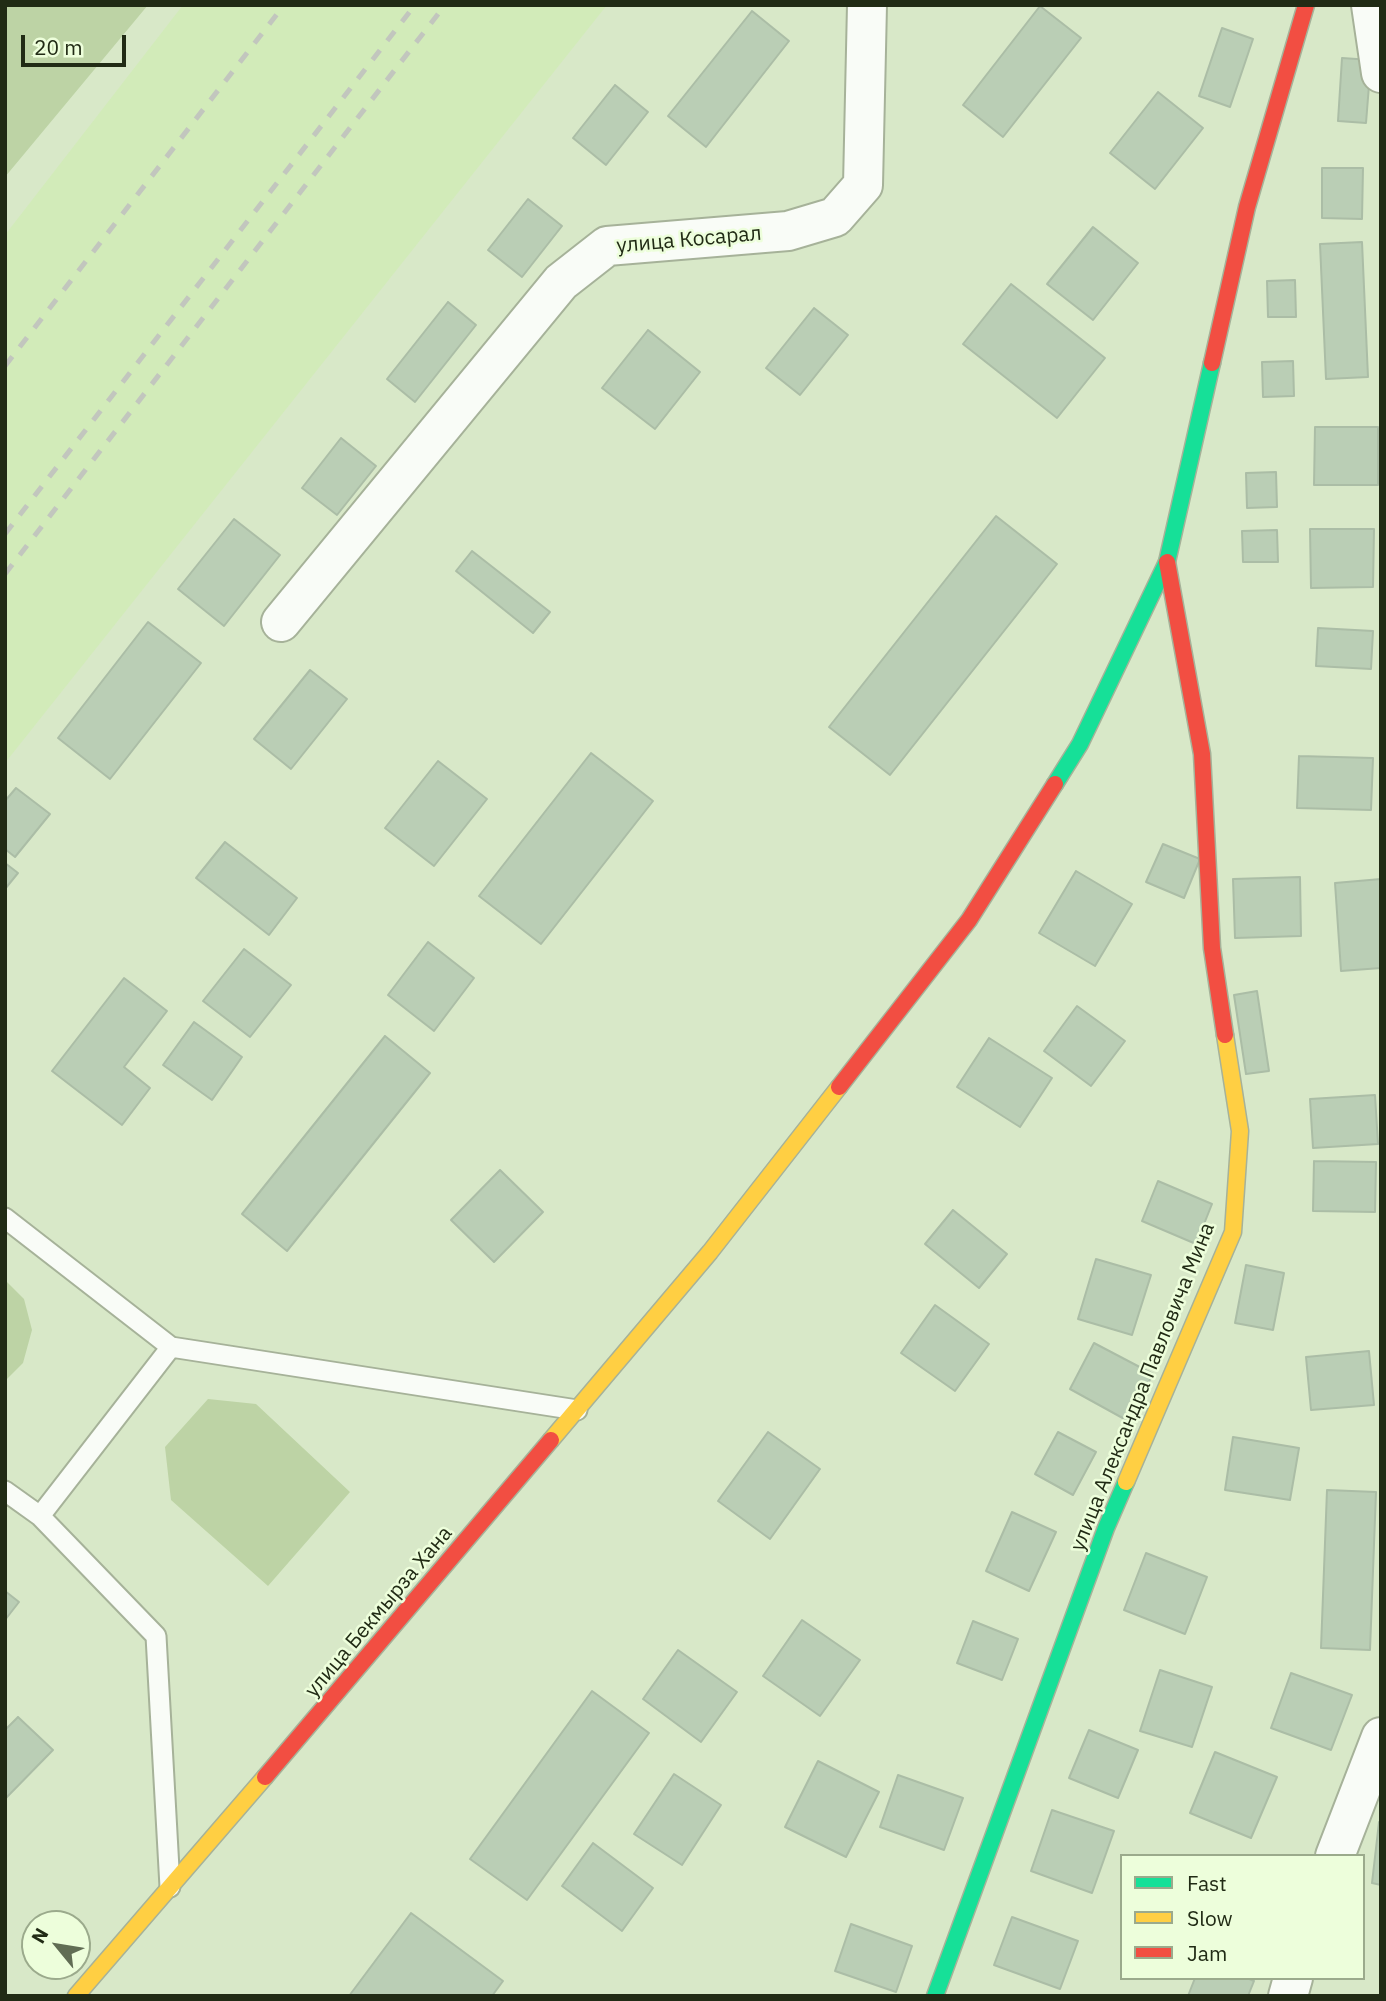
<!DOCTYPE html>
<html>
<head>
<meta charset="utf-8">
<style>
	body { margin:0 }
	#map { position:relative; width:1386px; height:2001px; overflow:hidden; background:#d8e8c8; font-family:"IBM Plex Sans",sans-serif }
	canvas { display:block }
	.frame { position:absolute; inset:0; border:7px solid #212b15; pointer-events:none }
	.legend { position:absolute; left:1120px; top:1854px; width:245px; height:126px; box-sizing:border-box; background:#edfedb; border:2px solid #9baa8c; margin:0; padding:9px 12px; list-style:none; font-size:21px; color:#212b15 }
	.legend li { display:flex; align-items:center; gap:14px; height:35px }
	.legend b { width:35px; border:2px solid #9baa8c }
	.north { position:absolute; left:21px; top:1910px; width:70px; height:70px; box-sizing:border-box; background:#edfedb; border:2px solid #9baa8c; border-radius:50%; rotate:300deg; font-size:19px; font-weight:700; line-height:28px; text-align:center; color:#212b15 }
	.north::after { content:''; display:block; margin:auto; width:24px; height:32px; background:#616d54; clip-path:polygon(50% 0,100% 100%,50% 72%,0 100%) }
	.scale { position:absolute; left:21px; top:35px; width:105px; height:32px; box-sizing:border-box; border:4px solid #212b15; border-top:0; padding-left:9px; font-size:21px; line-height:24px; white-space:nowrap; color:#212b15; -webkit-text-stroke:5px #edfedb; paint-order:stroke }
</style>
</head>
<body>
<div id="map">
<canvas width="1386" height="2001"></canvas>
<div class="frame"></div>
<ul class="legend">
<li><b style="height:9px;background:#16e098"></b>Fast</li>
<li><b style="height:9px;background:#ffcf43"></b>Slow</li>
<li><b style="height:9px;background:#f24e42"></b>Jam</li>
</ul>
<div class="north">N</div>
<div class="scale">20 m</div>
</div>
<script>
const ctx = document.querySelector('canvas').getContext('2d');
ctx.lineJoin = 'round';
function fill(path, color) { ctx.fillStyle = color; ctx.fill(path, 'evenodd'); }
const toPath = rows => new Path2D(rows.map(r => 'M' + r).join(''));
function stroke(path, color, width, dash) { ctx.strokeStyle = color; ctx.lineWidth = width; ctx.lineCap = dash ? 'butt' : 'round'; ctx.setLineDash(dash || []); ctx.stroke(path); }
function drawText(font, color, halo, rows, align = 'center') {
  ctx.font = font + ' "IBM Plex Sans",sans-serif'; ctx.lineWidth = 5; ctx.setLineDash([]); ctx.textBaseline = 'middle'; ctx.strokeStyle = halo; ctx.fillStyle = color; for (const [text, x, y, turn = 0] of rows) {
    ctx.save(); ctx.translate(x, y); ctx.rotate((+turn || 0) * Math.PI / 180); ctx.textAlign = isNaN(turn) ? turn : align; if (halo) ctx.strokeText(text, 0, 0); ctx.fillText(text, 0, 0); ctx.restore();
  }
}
fill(toPath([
	[183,5,607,5,5,763,5,235]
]), '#d2ebb9');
fill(toPath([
	[5,5,148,5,5,177],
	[5,1280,24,1299,32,1330,23,1363,5,1381],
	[208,1399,256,1404,350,1492,268,1586,171,1500,165,1447]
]), '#bdd3a5');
const building = toPath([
	[1040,6,1081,38,1003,137,963,105,1040,6],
	[752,11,789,41,706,147,668,116,752,11],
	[1222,28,1253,39,1230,107,1199,96,1222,28],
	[1342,58,1371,60,1366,123,1338,121,1342,58],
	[615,85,648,112,606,165,573,138,615,85],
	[1158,92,1203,128,1155,189,1110,153,1158,92],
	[1322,168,1363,168,1362,219,1322,218,1322,168],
	[528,199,562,226,522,277,488,250,528,199],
	[1093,227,1138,263,1093,320,1047,284,1093,227],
	[1362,242,1368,377,1326,379,1320,244,1362,242],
	[1295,280,1296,317,1268,317,1267,281,1295,280],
	[1011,284,1105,358,1057,418,963,344,1011,284],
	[448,302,476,325,415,402,387,379,448,302],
	[814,308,848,335,800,395,766,368,814,308],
	[648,330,700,372,655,429,602,388,648,330],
	[1293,361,1294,396,1263,397,1262,362,1293,361],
	[1315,427,1378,427,1378,485,1314,485,1315,427],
	[341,438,376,466,337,515,302,488,341,438],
	[1276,472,1277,507,1247,508,1246,473,1276,472],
	[996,516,1057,564,890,775,829,727,996,516],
	[234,519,280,555,224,626,178,589,234,519],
	[1310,529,1374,529,1373,587,1311,588,1310,529],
	[1277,530,1278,562,1243,562,1242,531,1277,530],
	[472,551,550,612,533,633,456,571,472,551],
	[148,622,201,663,110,779,58,738,148,622],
	[1318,628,1373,631,1371,669,1316,666,1318,628],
	[310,670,347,699,291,769,254,739,310,670],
	[591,753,653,801,541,944,479,896,591,753],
	[1299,756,1373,758,1371,810,1297,808,1299,756],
	[438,761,487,799,434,866,385,828,438,761],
	[16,788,50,814,15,857,5,849,5,801,16,788],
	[225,842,297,898,269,935,196,878,225,842],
	[1163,844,1200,859,1184,898,1146,882,1163,844],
	[5,863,18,873,5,889,5,863],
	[1076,871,1132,904,1095,966,1039,933,1076,871],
	[1300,877,1301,936,1235,938,1233,879,1300,877],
	[1381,879,1381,968,1341,971,1335,883,1381,879],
	[428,942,474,978,434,1031,388,995,428,942],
	[244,949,291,985,250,1037,203,1001,244,949],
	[124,978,167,1011,124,1067,150,1088,122,1125,52,1071,124,978],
	[1257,991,1269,1071,1246,1074,1234,995,1257,991],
	[1077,1006,1125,1041,1091,1086,1044,1051,1077,1006],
	[194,1022,242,1057,212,1100,163,1065,194,1022],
	[385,1036,430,1073,287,1251,242,1214,385,1036],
	[989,1038,1052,1078,1020,1127,957,1087,989,1038],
	[1375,1095,1378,1144,1313,1148,1310,1099,1375,1095],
	[1314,1161,1376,1162,1375,1212,1313,1211,1314,1161],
	[500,1170,543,1212,494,1262,451,1220,500,1170],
	[1158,1181,1212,1204,1196,1244,1142,1221,1158,1181],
	[953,1210,1007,1254,979,1288,925,1244,953,1210],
	[1096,1259,1151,1275,1132,1335,1078,1319,1096,1259],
	[1246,1265,1284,1273,1273,1330,1235,1323,1246,1265],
	[935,1305,989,1344,955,1391,901,1353,935,1305],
	[1094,1343,1153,1374,1128,1421,1070,1389,1094,1343],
	[1369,1351,1374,1405,1311,1410,1306,1357,1369,1351],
	[768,1432,820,1469,770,1539,718,1501,768,1432],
	[1058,1432,1096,1452,1073,1495,1035,1474,1058,1432],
	[1233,1437,1299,1448,1290,1500,1225,1490,1233,1437],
	[1327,1490,1376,1492,1370,1650,1321,1648,1327,1490],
	[1012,1512,1056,1532,1029,1591,986,1571,1012,1512],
	[1146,1553,1207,1577,1185,1634,1124,1610,1146,1553],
	[5,1591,19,1602,5,1620,5,1591],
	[802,1620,860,1660,820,1716,763,1676,802,1620],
	[973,1621,1018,1639,1002,1680,957,1663,973,1621],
	[678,1650,737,1692,701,1742,643,1699,678,1650],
	[1160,1670,1212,1687,1192,1747,1140,1731,1160,1670],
	[1291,1673,1352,1695,1331,1750,1271,1728,1291,1673],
	[592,1691,649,1733,527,1900,470,1859,592,1691],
	[18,1717,53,1750,5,1799,5,1730,18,1717],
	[1089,1730,1138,1750,1118,1798,1069,1778,1089,1730],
	[1215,1752,1277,1777,1251,1838,1190,1813,1215,1752],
	[818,1761,879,1792,846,1857,785,1827,818,1761],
	[674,1774,721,1805,682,1865,634,1834,674,1774],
	[898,1775,963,1798,944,1850,880,1827,898,1775],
	[1052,1810,1114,1831,1092,1893,1031,1871,1052,1810],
	[1379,1822,1381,1823,1381,1885,1372,1883,1379,1822],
	[593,1843,653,1888,622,1931,562,1886,593,1843],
	[411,1913,503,1981,492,1996,349,1996,411,1913],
	[1012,1917,1078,1941,1060,1989,994,1965,1012,1917],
	[851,1924,912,1946,896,1992,835,1971,851,1924],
	[1195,1978,1247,1978,1254,1981,1248,1996,1188,1996,1195,1978]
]);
fill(building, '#baceb5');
stroke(building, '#abbda6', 2);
const lane = toPath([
	[5,1218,171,1347,577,1410],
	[5,1491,40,1516,156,1636,170,1887],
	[40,1516,171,1347]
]);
const street = toPath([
	[1371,5,1381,73],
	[281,622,561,282,607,246,788,231,835,217,863,185,867,5],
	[1335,1856,1381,1737],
	[1288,1996,1293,1978]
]);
const fast = toPath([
	[1055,784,1080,744,1167,562,1212,363],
	[935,1996,1106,1528,1126,1482]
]);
const slow = toPath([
	[551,1440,710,1252,839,1087],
	[1126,1482,1233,1232,1240,1131,1225,1035],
	[76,1996,265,1777]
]);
const jam = toPath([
	[1212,363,1247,207,1306,5],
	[1167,562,1202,754,1212,948,1225,1035],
	[839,1087,969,920,1055,784],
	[265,1777,551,1440]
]);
stroke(lane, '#a6b299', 23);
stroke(street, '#a6b299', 42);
stroke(fast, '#a6b299', 19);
stroke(slow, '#a6b299', 19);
stroke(jam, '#a6b299', 19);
stroke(lane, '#f9fcf7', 19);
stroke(street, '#f9fcf7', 38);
stroke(fast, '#16e098', 16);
stroke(slow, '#ffcf43', 16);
stroke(jam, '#f24e42', 16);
stroke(toPath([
	[5,366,284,5],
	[5,534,415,5],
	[5,574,445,5]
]), '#c2c6be', 5, [12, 12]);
drawText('21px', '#212b15', '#edfedb', [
	["улица Косарал",689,240,-5],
	["улица Александра Павловича Мина",1143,1387,-68],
	["улица Бекмырза Хана",379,1612,-50]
]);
</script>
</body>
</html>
